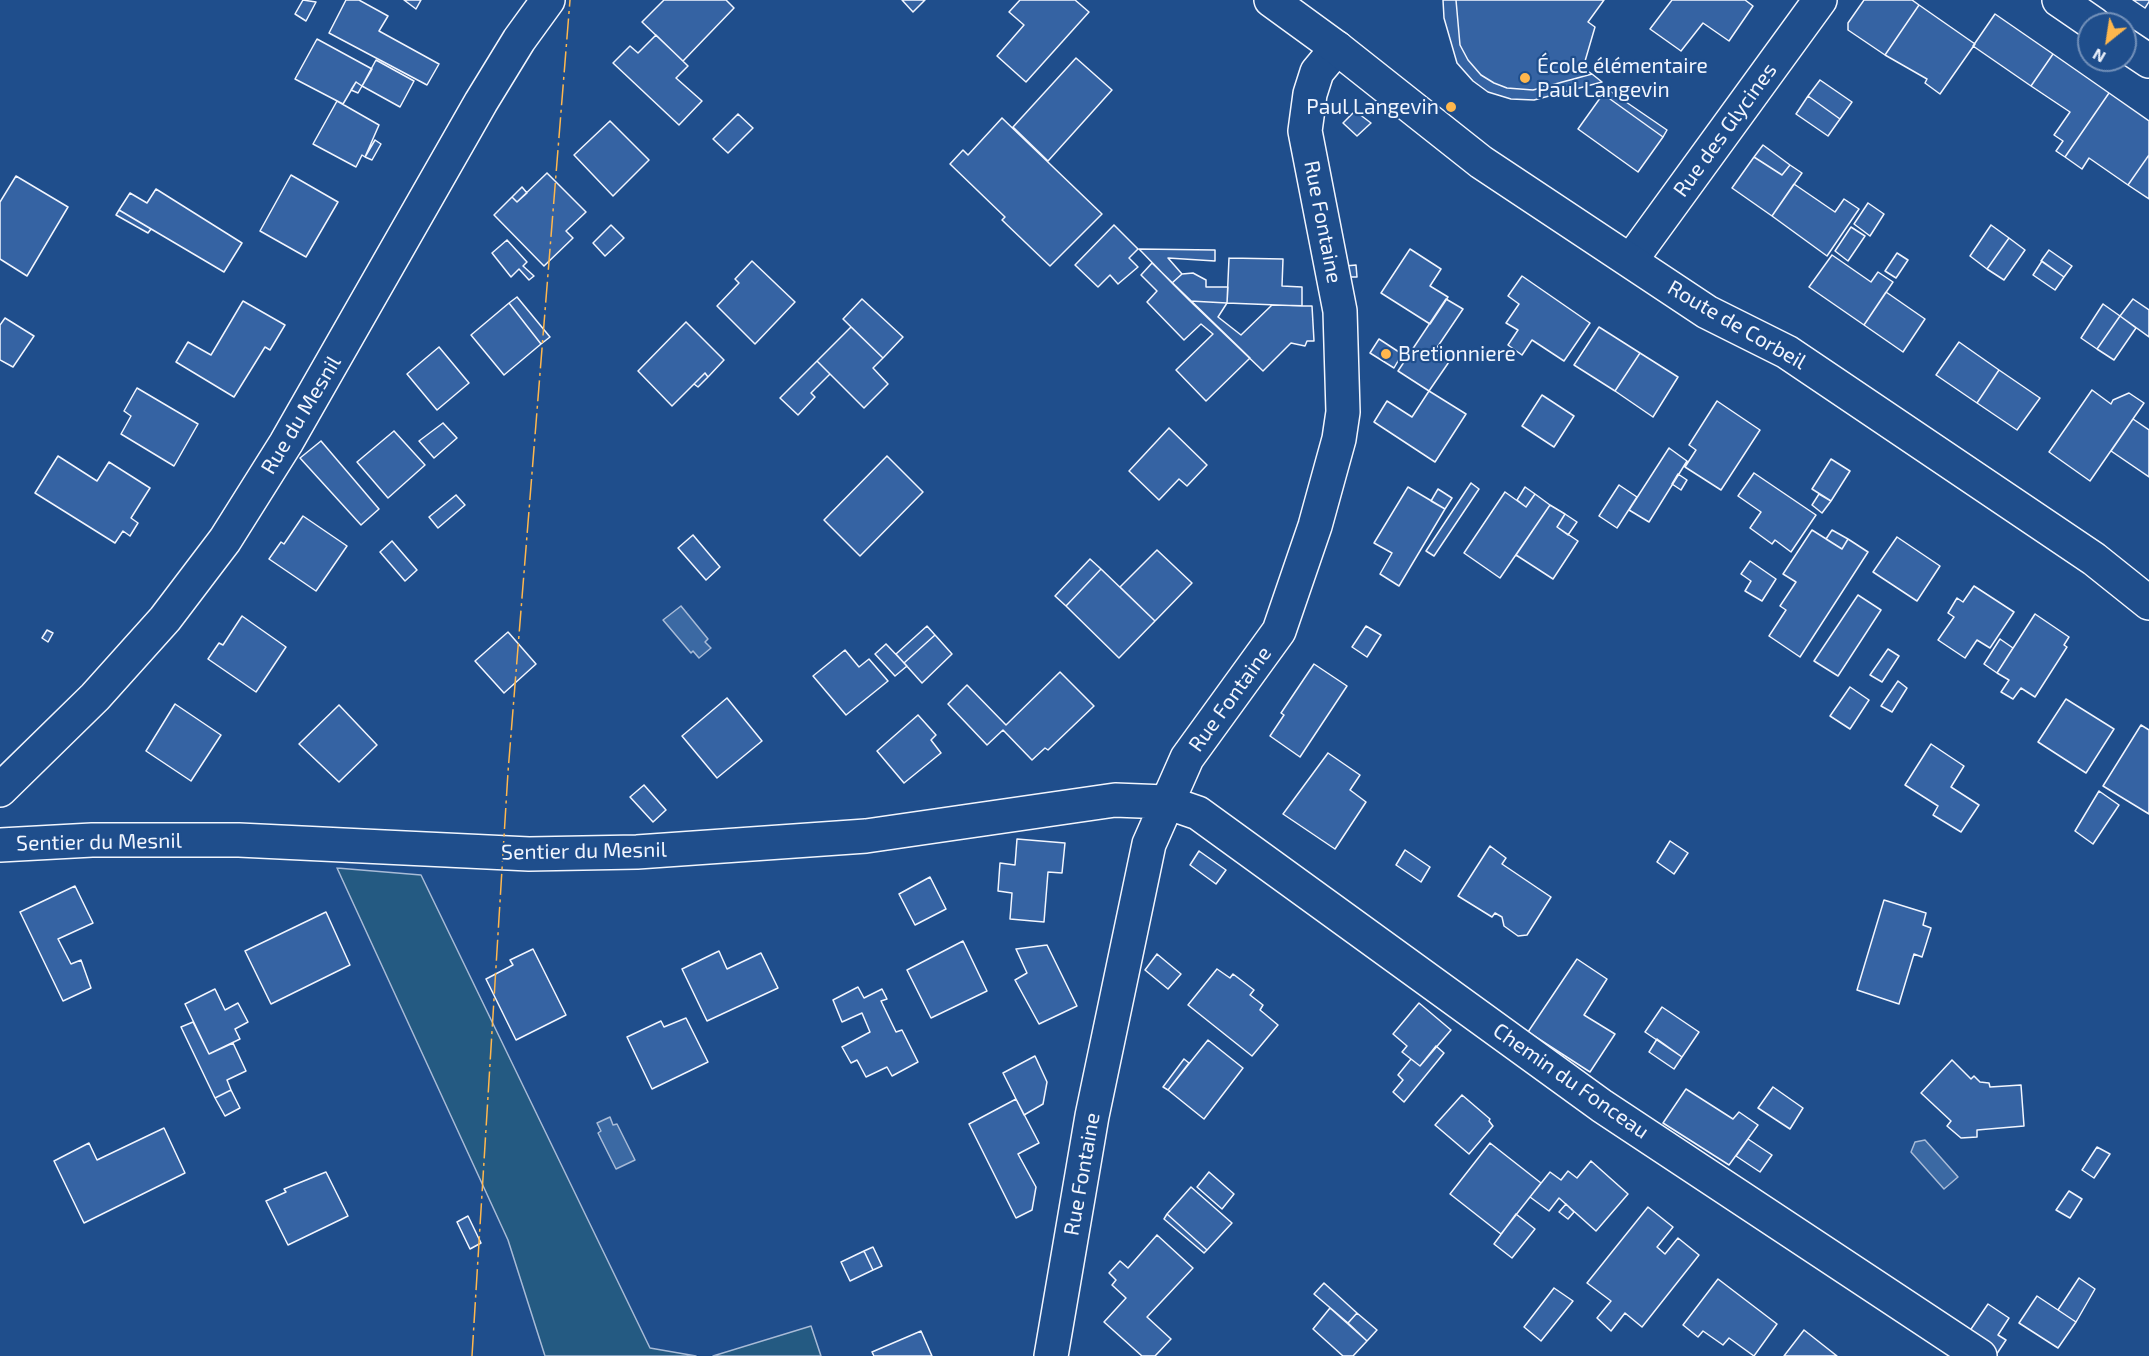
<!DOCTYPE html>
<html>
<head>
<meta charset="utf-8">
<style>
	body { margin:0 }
	#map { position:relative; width:2149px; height:1356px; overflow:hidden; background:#1f4e8c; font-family:"Exo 2",sans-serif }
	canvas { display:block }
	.north { position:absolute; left:2077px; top:12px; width:60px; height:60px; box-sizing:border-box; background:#1f4e8c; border:2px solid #7391ba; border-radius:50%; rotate:210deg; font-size:16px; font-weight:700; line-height:24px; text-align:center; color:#f2f6ff }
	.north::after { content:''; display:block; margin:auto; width:21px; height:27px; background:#ffb74d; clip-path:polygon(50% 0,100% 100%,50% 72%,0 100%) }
</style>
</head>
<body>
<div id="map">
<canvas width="2149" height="1356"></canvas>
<div class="north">N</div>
</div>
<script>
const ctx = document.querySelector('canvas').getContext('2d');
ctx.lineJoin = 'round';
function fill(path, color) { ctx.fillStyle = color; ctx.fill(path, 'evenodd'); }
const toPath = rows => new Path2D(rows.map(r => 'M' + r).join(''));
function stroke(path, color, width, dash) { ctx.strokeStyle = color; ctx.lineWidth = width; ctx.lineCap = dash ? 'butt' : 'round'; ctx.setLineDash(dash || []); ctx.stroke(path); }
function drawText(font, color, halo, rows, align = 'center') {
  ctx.font = font + ' "Exo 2",sans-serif'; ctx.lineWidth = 4.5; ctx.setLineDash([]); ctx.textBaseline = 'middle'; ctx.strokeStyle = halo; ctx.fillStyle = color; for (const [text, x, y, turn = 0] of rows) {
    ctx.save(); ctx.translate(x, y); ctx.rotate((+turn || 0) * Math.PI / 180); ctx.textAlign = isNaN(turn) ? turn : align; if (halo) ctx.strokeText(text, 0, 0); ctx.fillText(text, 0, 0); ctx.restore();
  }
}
const green = toPath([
	[337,868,421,875,650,1348,696,1356,545,1356,508,1240,337,868],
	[811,1326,821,1356,713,1356,811,1326]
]);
fill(green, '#245a82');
stroke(green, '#a8bbd7', 1.5);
const water = toPath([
	[681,606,708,639,705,642,711,648,699,658,693,651,691,653,663,620,681,606],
	[610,1117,613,1125,617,1124,635,1160,616,1169,598,1133,601,1131,597,1123,610,1117],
	[1925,1140,1958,1177,1944,1189,1911,1152,1915,1142,1925,1140]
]);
fill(water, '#3b69a3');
stroke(water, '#a8bbd7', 1.5);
const building = toPath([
	[303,0,316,2,306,21,295,14,303,0],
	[346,0,359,0,388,16,379,31,439,64,427,85,329,33,346,0],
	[404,0,421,0,416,9,404,0],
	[664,0,726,0,734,8,683,61,642,22,664,0],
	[902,0,925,0,913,12,902,0],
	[1020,0,1075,0,1089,12,1026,82,997,56,1024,25,1009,12,1020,0],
	[1443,0,1456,0,1460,45,1468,60,1481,75,1494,83,1507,88,1533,90,1592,74,1602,82,1534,100,1511,99,1488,92,1473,81,1457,63,1444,18,1443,0],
	[1456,0,1604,0,1588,22,1595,27,1583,68,1592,74,1533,90,1507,88,1494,83,1481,75,1468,60,1460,45,1456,0],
	[1672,0,1745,0,1753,6,1729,41,1703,23,1681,51,1650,29,1672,0],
	[1864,0,1912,0,1919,5,1885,55,1848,30,1848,23,1864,0],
	[2133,0,2149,0,2149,2,2145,8,2133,0],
	[1919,5,1975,44,1940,94,1925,83,1927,79,1885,55,1919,5],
	[1995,14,2053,54,2031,86,1973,46,1995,14],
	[656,35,688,66,676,78,702,101,679,125,613,63,630,46,638,53,656,35],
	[317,39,372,69,362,86,356,82,343,104,295,79,317,39],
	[2053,54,2109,93,2065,157,2056,151,2063,141,2054,135,2070,112,2031,86,2053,54],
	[1076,58,1112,90,1048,161,1013,127,1076,58],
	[376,60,414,81,400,107,362,86,376,60],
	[1820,80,1852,102,1840,119,1808,96,1820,80],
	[356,82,362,86,358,93,351,90,356,82],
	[1607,89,1667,130,1663,137,1603,94,1607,89],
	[2109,93,2149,121,2149,155,2128,185,2089,158,2082,169,2065,157,2109,93],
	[1603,94,1663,137,1638,172,1578,129,1603,94],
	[1808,96,1840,119,1828,136,1796,114,1808,96],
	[337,101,379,125,365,157,362,155,356,167,313,144,337,101],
	[1355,111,1371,123,1357,136,1343,123,1355,111],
	[738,114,753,128,728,153,713,139,738,114],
	[1002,118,1102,214,1050,266,1002,220,1005,217,950,164,963,150,968,155,1002,118],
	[610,121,649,160,613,196,574,155,610,121],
	[375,140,381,144,372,160,365,157,375,140],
	[1763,145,1790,165,1782,175,1754,157,1763,145],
	[2149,155,2149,199,2128,185,2149,155],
	[1754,157,1782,175,1790,165,1802,173,1772,216,1732,188,1754,157],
	[547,173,586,212,566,231,573,238,544,266,494,215,512,197,517,202,547,173],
	[291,175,338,202,306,257,260,231,291,175],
	[16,176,68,207,27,276,0,259,0,202,16,176],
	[1794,184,1835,212,1844,199,1859,209,1827,256,1772,216,1794,184],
	[522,187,527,193,517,202,512,197,522,187],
	[156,189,242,243,224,272,119,210,130,193,147,203,156,189],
	[1868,203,1884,214,1870,236,1854,224,1868,203],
	[119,210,151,229,148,233,116,215,119,210],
	[611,225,624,238,605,256,593,243,611,225],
	[1114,225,1138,249,1129,258,1138,267,1118,284,1110,275,1098,287,1075,265,1114,225],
	[1991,225,2009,238,1987,269,1970,256,1991,225],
	[1851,227,1865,236,1848,261,1835,251,1851,227],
	[2009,238,2025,250,2004,280,1987,269,2009,238],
	[507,240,527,262,523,266,534,276,529,280,519,269,511,277,492,253,507,240],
	[1139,249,1215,250,1215,261,1168,258,1182,274,1172,283,1139,249],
	[1410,249,1441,269,1430,286,1448,297,1430,324,1381,293,1410,249],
	[2049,250,2072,266,2064,277,2041,261,2049,250],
	[1897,253,1908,260,1896,278,1885,271,1897,253],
	[1832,255,1871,282,1878,272,1893,282,1864,325,1809,287,1832,255],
	[1229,258,1283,259,1282,286,1302,287,1302,306,1227,303,1229,258],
	[752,261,795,302,755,344,717,306,739,283,735,279,752,261],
	[2042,261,2064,277,2055,290,2033,275,2042,261],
	[1152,263,1250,358,1206,401,1176,370,1213,334,1201,324,1184,340,1147,302,1157,291,1141,275,1152,263],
	[1356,265,1357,277,1346,277,1345,266,1356,265],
	[1193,273,1206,280,1206,287,1228,287,1227,303,1190,301,1172,283,1182,274,1193,273],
	[1522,276,1590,323,1564,361,1532,340,1522,355,1508,345,1518,330,1506,323,1519,304,1508,296,1522,276],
	[1886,292,1925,319,1903,352,1864,325,1886,292],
	[517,297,550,337,541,344,509,303,517,297],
	[862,299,903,337,883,358,843,319,862,299],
	[1446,299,1463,309,1436,349,1451,359,1429,391,1398,371,1446,299],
	[2133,299,2149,310,2149,337,2120,316,2133,299],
	[243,301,285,325,270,350,265,347,234,397,176,362,188,342,211,355,243,301],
	[1190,301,1227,303,1218,317,1241,335,1272,305,1312,306,1314,341,1307,341,1305,346,1291,343,1263,371,1190,301],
	[509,303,541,344,504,375,471,335,509,303],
	[2103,304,2120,316,2097,349,2081,338,2103,304],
	[2120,316,2136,328,2114,360,2097,349,2120,316],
	[5,318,34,336,13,367,0,360,0,325,5,318],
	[686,322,724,360,708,377,705,373,672,406,638,371,686,322],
	[851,327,883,358,873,368,888,384,864,408,817,361,851,327],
	[1599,327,1640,353,1615,391,1574,365,1599,327],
	[1379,339,1402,354,1394,368,1370,353,1379,339],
	[1959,342,1999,370,1977,403,1936,375,1959,342],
	[439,347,469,383,437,410,407,374,439,347],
	[1640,353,1678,377,1653,417,1615,391,1640,353],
	[817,361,830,374,811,393,815,397,798,415,780,398,817,361],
	[1999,370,2040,398,2017,430,1977,403,1999,370],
	[705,373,708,377,698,387,694,384,705,373],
	[137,388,198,424,174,466,121,434,131,416,124,411,137,388],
	[2092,390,2111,404,2113,400,2129,393,2144,403,2090,481,2049,452,2092,390],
	[1429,391,1466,414,1435,462,1374,422,1387,401,1412,417,1429,391],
	[1542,395,1574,416,1554,447,1522,426,1542,395],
	[1717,401,1760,430,1721,490,1685,467,1696,450,1689,445,1717,401],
	[2133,419,2149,430,2149,477,2111,451,2133,419],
	[443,423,457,438,434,458,419,441,443,423],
	[1169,428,1207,465,1187,486,1179,479,1159,500,1129,471,1169,428],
	[394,431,425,465,388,498,357,462,394,431],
	[321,441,379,509,361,525,300,458,321,441],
	[1669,448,1687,461,1649,522,1629,510,1669,448],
	[58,456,97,481,109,462,150,488,131,518,138,523,130,536,123,531,115,543,35,493,58,456],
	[887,456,923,492,860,556,824,520,887,456],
	[1831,459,1850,471,1831,501,1812,489,1831,459],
	[1754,473,1816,515,1791,552,1775,540,1772,544,1750,528,1761,512,1738,496,1754,473],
	[1678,474,1687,480,1681,490,1672,484,1678,474],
	[1471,483,1479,489,1434,556,1426,551,1471,483],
	[1619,485,1637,497,1617,528,1599,516,1619,485],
	[1408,487,1445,509,1399,586,1380,574,1392,553,1374,543,1408,487],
	[1525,487,1535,494,1526,507,1517,500,1525,487],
	[1438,489,1452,498,1445,509,1431,501,1438,489],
	[1505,492,1526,507,1535,494,1550,505,1500,578,1464,553,1505,492],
	[1819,494,1831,501,1822,513,1812,505,1819,494],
	[456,495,465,505,438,528,429,517,456,495],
	[1550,505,1565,514,1557,527,1578,541,1553,579,1516,555,1550,505],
	[1565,514,1577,522,1568,535,1557,527,1565,514],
	[303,516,347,546,316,591,269,559,281,542,284,544,303,516],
	[1812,530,1842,549,1848,539,1868,552,1800,657,1769,636,1786,610,1780,606,1796,582,1783,574,1812,530],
	[1832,530,1848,539,1842,549,1826,539,1832,530],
	[693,535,720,567,706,580,678,548,693,535],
	[1897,537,1940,566,1917,601,1873,572,1897,537],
	[392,541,417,570,405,581,380,552,392,541],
	[1157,550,1192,583,1155,621,1120,587,1157,550],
	[1090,559,1101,569,1066,606,1055,596,1090,559],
	[1750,561,1776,579,1762,601,1745,591,1751,581,1741,574,1750,561],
	[1101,569,1155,621,1119,658,1066,606,1101,569],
	[1974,586,2014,612,1990,648,1977,640,1965,658,1938,640,1954,617,1948,613,1957,598,1963,602,1974,586],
	[1858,595,1881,610,1838,676,1814,661,1858,595],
	[2035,614,2069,637,2064,645,2067,647,2035,697,2021,688,2013,699,2001,692,2009,680,1997,673,2035,614],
	[242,616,286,647,256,692,208,659,219,643,223,645,242,616],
	[927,626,935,635,904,663,896,654,927,626],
	[1366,626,1381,635,1367,657,1352,647,1366,626],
	[47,630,53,633,48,642,42,638,47,630],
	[508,632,536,664,504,693,475,661,508,632],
	[935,635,952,654,922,683,904,663,935,635],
	[2000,639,2013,648,1997,673,1984,664,2000,639],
	[886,644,907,666,895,676,875,654,886,644],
	[1888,649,1899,656,1882,682,1870,675,1888,649],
	[845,650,859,667,869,659,888,681,846,715,813,676,845,650],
	[1314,664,1347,686,1300,757,1270,736,1284,715,1281,713,1314,664],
	[1060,672,1094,706,1048,750,1045,748,1032,760,1003,730,987,745,948,704,967,685,1006,725,1060,672],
	[1898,681,1907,688,1892,712,1881,706,1898,681],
	[1850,687,1869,700,1850,729,1830,716,1850,687],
	[727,698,762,741,717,778,682,736,727,698],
	[2066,699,2114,729,2086,773,2038,742,2066,699],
	[175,704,221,735,191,781,146,751,175,704],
	[339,705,377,745,339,782,299,744,339,705],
	[918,715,936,735,931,740,941,753,904,783,877,751,918,715],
	[2141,725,2149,730,2149,814,2103,786,2141,725],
	[1931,744,1964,766,1951,787,1979,805,1961,832,1933,815,1938,806,1905,785,1931,744],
	[1328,753,1360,775,1350,790,1366,802,1335,849,1283,814,1328,753],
	[644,785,666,810,653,822,630,797,644,785],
	[2099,791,2119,805,2093,844,2075,831,2099,791],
	[1017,839,1065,843,1062,873,1048,872,1044,922,1010,919,1012,893,998,891,1000,863,1015,865,1017,839],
	[1670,841,1688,853,1674,874,1657,862,1670,841],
	[1490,846,1506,858,1502,864,1551,897,1527,935,1518,936,1504,926,1502,917,1495,913,1492,917,1458,896,1490,846],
	[1405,850,1430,867,1421,882,1396,865,1405,850],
	[1199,851,1226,870,1216,884,1190,865,1199,851],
	[930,877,946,909,915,925,899,894,930,877],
	[75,886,93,923,58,939,71,964,81,960,91,988,63,1001,20,912,75,886],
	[1884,900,1926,913,1923,925,1931,928,1922,957,1914,954,1899,1004,1857,990,1884,900],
	[326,912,350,965,271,1004,245,951,326,912],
	[963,941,987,991,931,1018,907,970,963,941],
	[1047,945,1077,1006,1039,1024,1015,980,1027,973,1016,949,1047,945],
	[533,949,566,1015,516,1040,486,979,513,965,510,960,533,949],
	[719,951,727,969,761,953,778,988,707,1021,682,969,719,951],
	[1157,954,1181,974,1168,989,1145,970,1157,954],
	[1577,959,1607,979,1584,1015,1615,1034,1590,1072,1528,1032,1577,959],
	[1217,969,1230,978,1233,974,1254,990,1250,995,1263,1005,1260,1010,1278,1025,1252,1056,1188,1005,1217,969],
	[858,987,864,998,882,989,887,999,881,1001,896,1032,902,1030,918,1062,892,1076,887,1067,866,1077,857,1060,851,1063,842,1047,870,1032,862,1013,842,1022,833,1000,858,987],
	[215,989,225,1010,238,1003,248,1022,235,1029,240,1039,209,1054,185,1004,215,989],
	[1419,1003,1451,1030,1420,1066,1402,1052,1407,1046,1393,1034,1419,1003],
	[1662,1007,1699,1032,1682,1057,1645,1032,1662,1007],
	[686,1018,708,1062,652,1089,627,1037,661,1021,664,1027,686,1018],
	[193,1022,209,1054,233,1043,246,1071,227,1080,231,1090,215,1098,181,1027,193,1022],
	[1657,1039,1682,1057,1674,1069,1649,1052,1657,1039],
	[1208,1040,1243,1068,1204,1119,1168,1090,1208,1040],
	[1436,1046,1444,1053,1404,1102,1393,1092,1403,1080,1398,1075,1411,1059,1420,1066,1436,1046],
	[1035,1056,1047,1082,1043,1104,1024,1115,1003,1073,1035,1056],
	[1184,1059,1189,1063,1168,1090,1163,1087,1184,1059],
	[1952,1060,1971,1079,1974,1076,1980,1082,1989,1083,1990,1087,2021,1085,2024,1126,1977,1130,1977,1137,1961,1138,1947,1126,1951,1121,1921,1093,1952,1060],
	[1773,1087,1803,1108,1790,1129,1758,1108,1773,1087],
	[1686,1089,1733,1119,1739,1112,1758,1125,1729,1165,1663,1123,1686,1089],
	[231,1090,240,1108,225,1116,215,1098,231,1090],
	[1462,1095,1490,1119,1489,1121,1493,1126,1469,1154,1435,1125,1462,1095],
	[1016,1099,1039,1143,1018,1154,1036,1187,1032,1210,1016,1218,969,1124,1016,1099],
	[164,1128,185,1173,84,1223,54,1161,89,1143,97,1160,164,1128],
	[1748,1139,1772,1155,1760,1172,1736,1156,1748,1139],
	[1490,1143,1541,1183,1501,1234,1450,1194,1490,1143],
	[2097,1147,2110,1154,2094,1178,2082,1170,2097,1147],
	[1591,1161,1628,1194,1596,1231,1559,1198,1549,1211,1530,1197,1550,1172,1561,1180,1568,1171,1577,1178,1591,1161],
	[326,1172,348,1216,288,1245,266,1201,286,1192,284,1189,326,1172],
	[1209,1172,1234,1194,1222,1209,1197,1187,1209,1172],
	[1191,1187,1232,1223,1207,1250,1167,1214,1191,1187],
	[2069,1191,2082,1199,2070,1218,2056,1210,2069,1191],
	[1566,1204,1574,1212,1568,1219,1559,1212,1566,1204],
	[1648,1207,1673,1227,1657,1247,1665,1254,1678,1238,1699,1255,1642,1327,1625,1313,1611,1331,1597,1318,1611,1301,1587,1283,1648,1207],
	[1167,1214,1207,1250,1204,1253,1164,1219,1167,1214],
	[1516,1214,1535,1229,1512,1258,1494,1244,1516,1214],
	[468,1216,481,1243,470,1249,457,1222,468,1216],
	[1157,1235,1193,1268,1147,1317,1171,1339,1155,1356,1142,1356,1104,1322,1126,1298,1112,1285,1116,1280,1109,1273,1120,1261,1128,1268,1157,1235],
	[873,1247,882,1266,873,1270,864,1251,873,1247],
	[864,1251,873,1270,850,1281,841,1262,864,1251],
	[2079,1278,2095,1289,2076,1322,2058,1310,2079,1278],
	[1718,1279,1777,1324,1754,1356,1729,1338,1723,1345,1703,1331,1698,1337,1683,1325,1718,1279],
	[1324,1283,1357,1313,1348,1323,1314,1294,1324,1283],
	[1554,1288,1573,1301,1541,1341,1524,1327,1554,1288],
	[2037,1296,2076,1322,2058,1348,2019,1323,2037,1296],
	[1988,1304,2009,1318,1998,1335,2006,1340,1996,1355,1967,1335,1988,1304],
	[1330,1308,1367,1341,1353,1356,1343,1356,1313,1329,1330,1308],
	[1357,1313,1377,1330,1367,1341,1348,1323,1357,1313],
	[1804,1330,1837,1356,1784,1356,1804,1330],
	[921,1331,932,1356,874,1356,872,1352,921,1331]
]);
fill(building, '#3563a3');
stroke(building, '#f2f6ff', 1.5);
const street = toPath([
	[2059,0,2094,24],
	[2125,45,2149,61],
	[1631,260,1820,0],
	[0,790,95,697,165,619,225,540,286,443,481,102,519,40,548,0],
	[0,845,92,840,239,840,529,854,637,852,866,836,1115,800,1166,802,1198,813,1602,1106,1980,1356],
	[1051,1356,1092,1116,1149,844,1187,758,1279,631,1315,526,1339,439,1343,412,1340,311,1305,131,1310,94,1317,72,1337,48]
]);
const secondary = toPath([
	[1271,0,1337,48,1481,162,1707,312,1787,352,2094,559,2149,603]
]);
stroke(street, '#f2f6ff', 36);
stroke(secondary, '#f2f6ff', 36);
stroke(street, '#1f4e8c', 33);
stroke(secondary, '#1f4e8c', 33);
stroke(toPath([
	[472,1356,508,772,570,0]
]), '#ffb74d', 1.5, [21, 4.5, 3, 4.5]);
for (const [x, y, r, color] of [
	[1525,78,6,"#ffb74d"],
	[1451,107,6,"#ffb74d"],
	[1386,354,6,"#ffb74d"]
]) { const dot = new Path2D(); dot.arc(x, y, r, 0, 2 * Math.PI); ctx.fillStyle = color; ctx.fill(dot); stroke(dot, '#1f4e8c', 2); }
drawText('21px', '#f2f6ff', '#1f4e8c', [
	["École élémentaire",1537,66],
	["Paul Langevin",1537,90],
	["Paul Langevin",1439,107,"right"],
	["Bretionniere",1398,354]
], 'left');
drawText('21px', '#f2f6ff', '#1f4e8c', [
	["Rue des Glycines",1725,130,-54],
	["Rue Fontaine",1323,222,79],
	["Route de Corbeil",1737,325,30],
	["Rue du Mesnil",301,415,-59],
	["Rue Fontaine",1230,699,-54],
	["Sentier du Mesnil",99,842,-1],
	["Sentier du Mesnil",584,851,-1],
	["Chemin du Fonceau",1571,1081,35],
	["Rue Fontaine",1082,1174,-80]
]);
</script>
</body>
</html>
